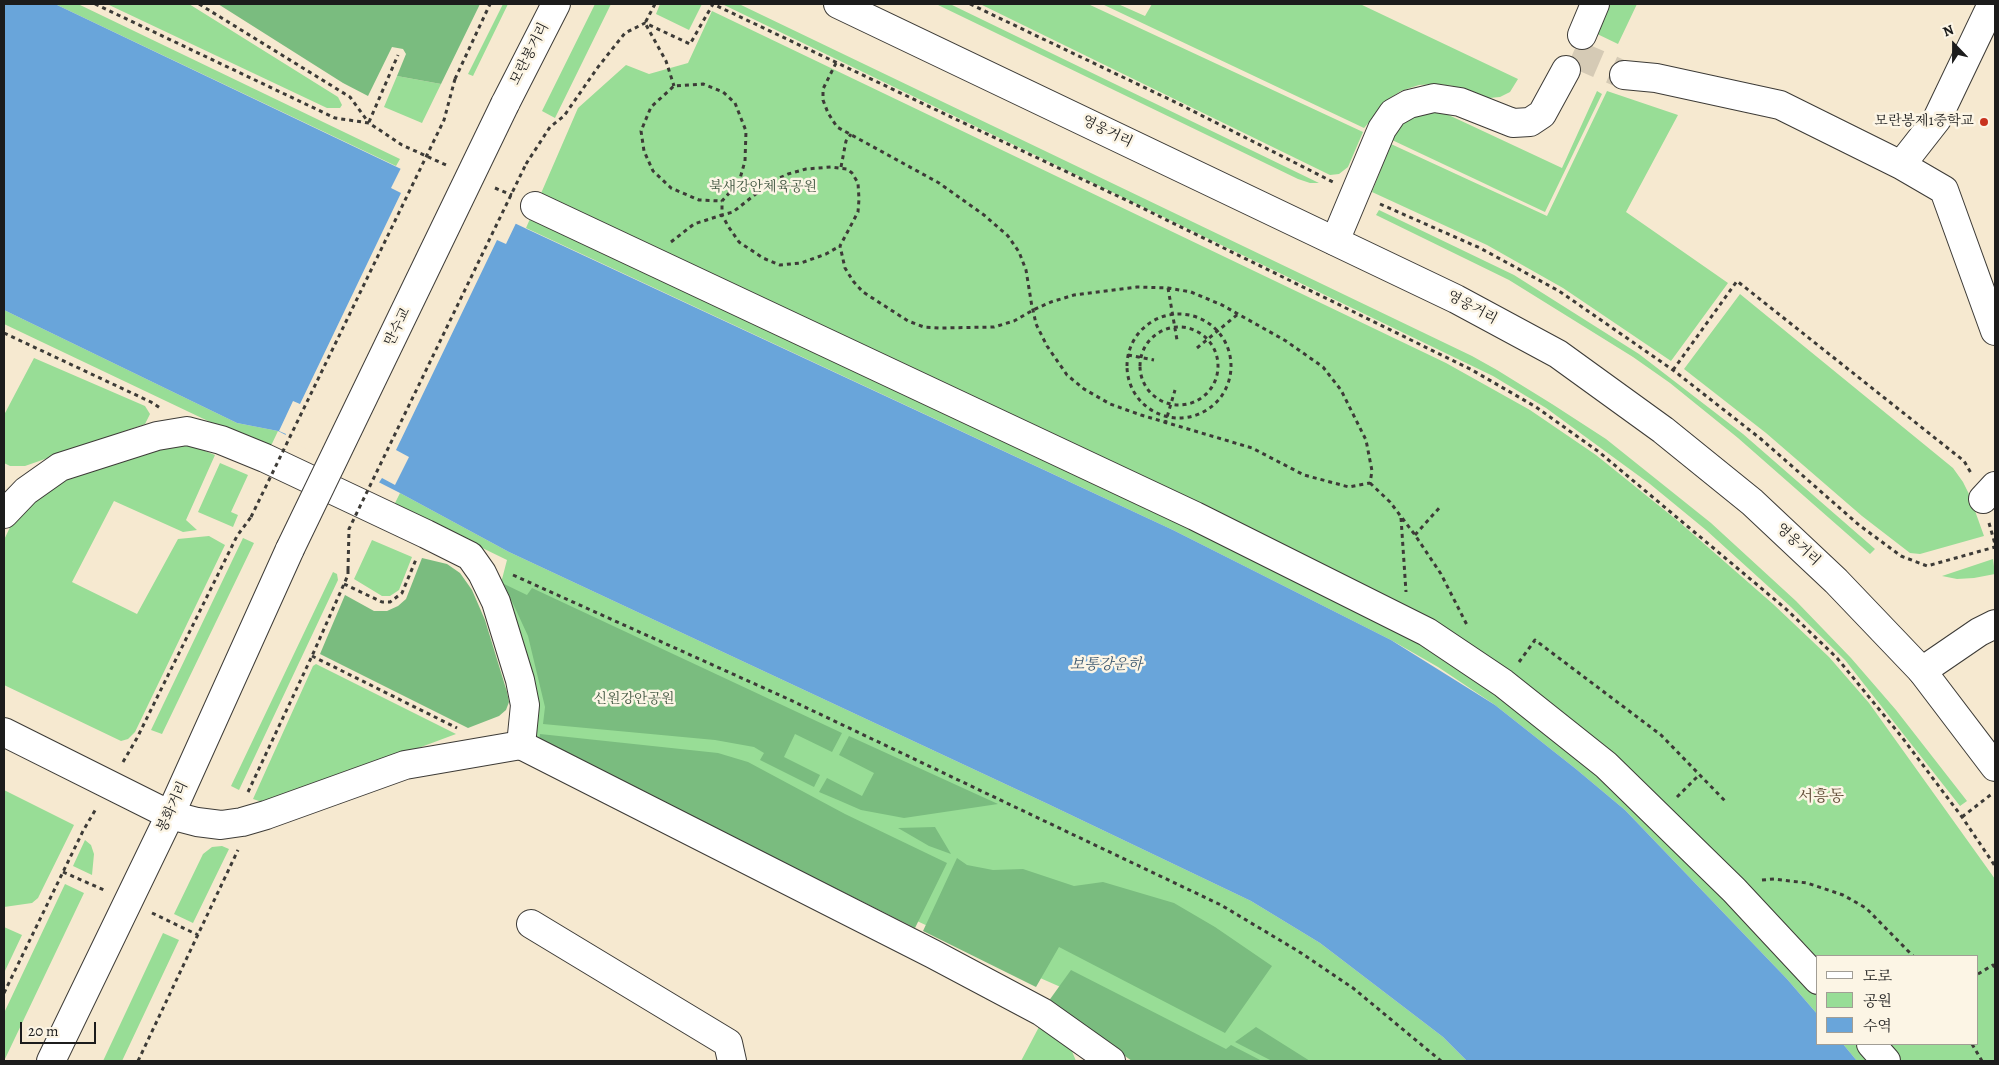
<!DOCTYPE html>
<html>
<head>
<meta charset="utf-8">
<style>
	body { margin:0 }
	#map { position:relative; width:1999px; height:1065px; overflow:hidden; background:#f6e9d0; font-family:Alegreya,"Noto Serif KR",serif }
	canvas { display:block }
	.frame { position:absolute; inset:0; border:5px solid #1c1c1c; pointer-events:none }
	.legend { position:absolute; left:1816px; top:955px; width:162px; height:90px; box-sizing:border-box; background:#fcf5e5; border:1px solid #a29e95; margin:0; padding:6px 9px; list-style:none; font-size:15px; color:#1c1c1c }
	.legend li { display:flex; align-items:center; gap:10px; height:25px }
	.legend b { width:25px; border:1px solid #a29e95 }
	.north { position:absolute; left:1929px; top:20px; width:50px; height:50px; -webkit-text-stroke:4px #fcf5e5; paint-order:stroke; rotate:338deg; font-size:14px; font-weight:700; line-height:20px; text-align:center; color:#1c1c1c }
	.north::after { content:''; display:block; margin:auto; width:18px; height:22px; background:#1c1c1c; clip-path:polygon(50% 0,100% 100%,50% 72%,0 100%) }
	.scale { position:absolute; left:20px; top:1022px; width:76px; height:22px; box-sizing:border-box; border:2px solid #1c1c1c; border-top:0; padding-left:6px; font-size:15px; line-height:18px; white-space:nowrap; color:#1c1c1c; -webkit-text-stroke:4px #fcf5e5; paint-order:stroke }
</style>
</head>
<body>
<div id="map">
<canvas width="1999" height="1065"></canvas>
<div class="frame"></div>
<ul class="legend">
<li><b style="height:6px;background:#fff"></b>도로</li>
<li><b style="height:14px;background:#98dd96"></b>공원</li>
<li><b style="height:14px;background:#69a5da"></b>수역</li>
</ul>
<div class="north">N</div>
<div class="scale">20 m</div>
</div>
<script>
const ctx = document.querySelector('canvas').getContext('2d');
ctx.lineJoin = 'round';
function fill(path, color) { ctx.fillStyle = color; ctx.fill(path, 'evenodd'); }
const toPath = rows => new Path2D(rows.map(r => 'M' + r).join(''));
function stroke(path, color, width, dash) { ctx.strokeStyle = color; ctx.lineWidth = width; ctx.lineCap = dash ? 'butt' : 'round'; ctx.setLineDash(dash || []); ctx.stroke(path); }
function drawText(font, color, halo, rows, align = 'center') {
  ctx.font = font + ' Alegreya,"Noto Serif KR",serif'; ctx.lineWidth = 5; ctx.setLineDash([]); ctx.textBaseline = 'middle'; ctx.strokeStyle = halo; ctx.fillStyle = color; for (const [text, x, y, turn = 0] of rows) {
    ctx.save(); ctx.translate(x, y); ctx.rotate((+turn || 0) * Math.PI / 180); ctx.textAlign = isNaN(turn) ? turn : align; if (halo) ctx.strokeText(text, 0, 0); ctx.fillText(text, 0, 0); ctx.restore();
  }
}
fill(toPath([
	[55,4,78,4,400,159,396,166],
	[107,4,189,4,338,97,342,105,340,108,327,108],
	[503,4,508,4,473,76,468,74],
	[595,4,611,4,555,118,542,111],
	[660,4,702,4,689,30,656,14],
	[722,4,739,4,1472,356,1497,370,1552,404,1606,439,1711,523,1796,601,1851,658,1896,710,1967,801,1960,806,1845,660,1791,607,1706,530,1650,484,1546,408,1493,376],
	[936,4,950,4,1319,183,1310,183,1298,179],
	[980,4,1088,4,1363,132,1348,167,1339,174,1330,175],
	[1102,4,1118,4,1145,16,1152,4,1360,4,1518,79,1510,92,1500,97,1489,98,1478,97,1453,86,1438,84,1419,85,1401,91,1390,98,1364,128],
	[1604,4,1637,4,1618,44,1591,31],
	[712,11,1446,363,1530,410,1596,455,1678,521,1773,604,1829,657,1869,703,1995,879,1995,1061,1857,1061,1843,1044,1978,1044,1978,956,1818,956,1818,1015,1787,979,1625,810,1576,769,1495,705,1438,667,1391,640,1173,530,526,228,578,108,626,65,649,74,688,63],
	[397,76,441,84,422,123,384,107],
	[1597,91,1602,94,1545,212,1392,140,1401,126,1409,119,1421,113,1440,111,1562,168],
	[1607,91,1678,115,1626,212,1728,283,1671,361,1563,288,1487,245,1372,192,1391,144,1547,216],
	[1379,210,1514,275,1639,354,1743,434,1875,549,1870,554,1738,438,1670,383,1633,357,1509,280,1376,215],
	[1740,294,1953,468,1963,482,1969,494,1984,536,1920,554,1910,553,1862,516,1766,433,1684,369],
	[4,310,237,423,278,431,269,450,4,324],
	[34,358,145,406,150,414,145,424,25,466,10,466,4,463,4,415],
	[183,442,215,455,186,520,197,530,183,532,114,501,72,582,137,614,178,539,209,536,225,545,135,732,128,739,121,741,4,685,4,540,11,525,34,498,65,479],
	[220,463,248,475,231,512,238,515,233,527,198,512],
	[400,493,509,552,1048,804,1251,901,1320,943,1443,1037,1467,1061,1229,1061,1031,974,534,743,533,677,523,642,501,583,507,560,394,505],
	[243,538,254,543,162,734,151,730],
	[372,540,412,557,399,590,390,596,382,596,354,579],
	[1993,559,1995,574,1974,578,1957,579,1942,576],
	[333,572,337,574,338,580,239,790,231,786],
	[316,664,456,734,276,801,265,803,253,799,313,666],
	[4,790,74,825,38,898,32,903,4,907],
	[85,840,91,845,94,854,92,875,73,866],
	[222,846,229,849,193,923,174,914,203,854,212,847],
	[65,884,84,893,4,1061,4,1013],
	[4,927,22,935,4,973],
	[163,933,179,940,122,1061,103,1061],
	[1040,1025,1069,1044,1076,1061,1021,1061]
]), '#98dd96');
fill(toPath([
	[218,4,480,4,441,84,397,76,406,54,403,49,392,47,368,96,343,83],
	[422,558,447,564,460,573,472,590,485,620,507,692,509,702,506,710,499,716,468,728,320,654,345,595,374,611,387,611,398,606,406,599],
	[504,584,527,595,532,588,842,733,832,752,795,734,784,757,820,775,814,787,760,760,764,753,754,747,715,740,543,724,545,707,528,636],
	[540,734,718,753,748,762,845,814,947,863,915,928,539,740],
	[849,736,998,804,904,818,861,810,838,800,819,792,827,778,862,796,874,773,839,755],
	[935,827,951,854,929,846,898,828],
	[957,858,967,865,993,870,1023,869,1074,886,1103,882,1174,903,1215,927,1272,966,1225,1033,1059,947,1036,987,923,931],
	[1071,970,1226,1049,1231,1045,1262,1061,1132,1061,1048,1002],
	[1256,1027,1310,1061,1272,1061,1235,1042]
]), '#7abc7f');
fill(toPath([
	[4,4,55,4,529,230,1173,530,1391,640,1495,705,1576,769,1625,810,1787,979,1818,1015,1818,1044,1843,1044,1857,1061,1467,1061,1443,1037,1320,943,1251,901,1048,804,509,552,400,493,278,431,237,423,4,310]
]), '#69a5da');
fill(toPath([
	[402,166,517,221,506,244,497,240,396,450,409,457,395,485,382,478,378,484,284,438,286,434,279,431,293,401,300,404,401,193,391,188]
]), '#f6e9d0');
stroke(toPath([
	[1573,53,1624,75]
]), '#d5cab5', 28, [28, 14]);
const street = toPath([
	[1582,35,1595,4],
	[1624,75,1656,78,1780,105,1901,165,1944,190,1995,331],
	[1901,165,1937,119,1992,4],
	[535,206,1195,516,1427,632,1503,683,1606,765,1734,890,1818,980],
	[1335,241,1382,129,1393,113,1409,104,1434,98,1460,102,1513,123,1530,122,1542,114,1566,70],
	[1983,499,1995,486],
	[170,815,197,822,221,825,242,822,266,815,405,765,521,745],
	[531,924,728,1043,732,1061],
	[1871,1044,1886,1061]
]);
const secondary = toPath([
	[505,104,556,4],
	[4,514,26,491,60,467,157,436,187,431,221,440,265,458,426,534,470,556,482,573,496,602,520,680,525,705,521,745,933,954,1042,1012,1111,1061],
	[1922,671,1979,632,1995,624],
	[4,732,170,815],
	[51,1061,170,815,290,549]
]);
const primary = toPath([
	[838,4,1456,299,1558,354,1663,430,1752,502,1836,581,1922,671,1995,767]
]);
stroke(street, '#3d3b37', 30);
stroke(secondary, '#3d3b37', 30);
stroke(primary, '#3d3b37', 30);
stroke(toPath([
	[95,4,335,118,369,123,402,145,446,165],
	[199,4,350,97,369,123],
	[655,4,645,23,666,61,674,86],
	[970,4,1179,104,1333,182],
	[836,63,823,89,823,100,828,113,837,127,939,183,984,215,1008,236,1019,252,1026,270,1032,307,1033,310,1036,324,1047,346,1067,375,1084,389,1110,404,1141,415,1252,448,1304,475,1349,487,1370,483,1372,471,1366,440,1341,390,1323,367,1286,341,1222,305,1191,292,1168,288,1137,287,1074,295,1051,302,1033,310,1014,321,994,327,940,328,924,327,908,321,863,292,853,281,845,268,840,246,858,212,859,199,858,183,852,173,847,169,831,167,806,169,788,174,771,182,733,212,722,215,728,226,739,242,763,258,780,265,801,263,826,254,840,246],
	[455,79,490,4],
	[369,122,398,55],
	[526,164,550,127,564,116,598,67,625,33,645,23,690,44,713,4,1126,200,1472,370,1536,407,1599,452,1786,609,1837,658,1901,736,1962,817,1995,866],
	[841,167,846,141,851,134],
	[495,188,512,195],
	[1380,204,1480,248,1559,291,1673,370,1761,439,1859,525,1901,556,1927,566,1995,547],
	[671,242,694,224,722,215,722,201,739,182,745,161,746,131,735,103,723,92,703,84,674,86,651,107,641,131,644,151,653,171,671,188,699,200,722,201],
	[1168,288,1177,340],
	'1127 366a52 52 0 1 1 104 0a52 52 0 1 1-104 0Z',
	'1140 366a39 39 0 1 1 78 0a39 39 0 1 1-78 0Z',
	[4,333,151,402,160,408],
	[1197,348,1238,314],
	[1128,355,1154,360],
	[1673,370,1737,281,1964,461,1971,473],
	[1165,424,1175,390],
	[1370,483,1390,502,1415,535,1441,574,1467,625],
	[1401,518,1406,592],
	[1989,523,1995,544],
	[1415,535,1440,507],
	[513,575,786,698,1221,905,1298,951,1353,988,1441,1061],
	[344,584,382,602,390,602,402,593,417,557],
	[312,656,457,728],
	[1519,662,1535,640,1661,735,1727,803],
	[123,762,137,738,237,536,251,517],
	[248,792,312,656,348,575,348,570],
	[1677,797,1699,775],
	[1962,817,1993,793],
	[63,872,104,890],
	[1762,880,1774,879,1807,883,1843,895,1866,908,1913,956],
	[152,913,198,935],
	[1978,974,1993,965,1995,968],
	[4,993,83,831,97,807],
	[1972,1044,1982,1061],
	[138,1061,238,850]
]), '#3d3b37', 3, [4, 4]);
stroke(street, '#fff', 28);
stroke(secondary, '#fff', 28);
stroke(primary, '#fff', 28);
const secondaryBridge = toPath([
	[290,549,505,104]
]);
stroke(secondaryBridge, '#3d3b37', 30, []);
stroke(toPath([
	[251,517,444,120,455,79],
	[348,570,349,529,526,164]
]), '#3d3b37', 3, [4, 4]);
stroke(secondaryBridge, '#fff', 28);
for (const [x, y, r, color] of [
	[1984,122,5,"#c8321e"]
]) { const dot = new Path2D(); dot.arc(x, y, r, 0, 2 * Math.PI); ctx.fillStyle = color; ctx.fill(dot); stroke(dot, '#fcf5e5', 2); }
drawText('14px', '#1c1c1c', '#fcf5e5', [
	["모란봉거리",530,54,-63],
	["영웅거리",1107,132,26],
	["영웅거리",1472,308,28],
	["만수교",398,327,-64],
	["영웅거리",1798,545,43],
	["봉화거리",173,807,-65]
]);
drawText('14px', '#1c1c1c', '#fcf5e5', [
	["모란봉제1중학교",1974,122]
], 'right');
drawText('14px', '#415641', '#fcf5e5', [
	["북새강안체육공원",763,188],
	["신원강안공원",634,700]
]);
drawText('italic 15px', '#3f5a71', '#fcf5e5', [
	["보통강운하",1106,665]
]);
drawText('16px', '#604c36', '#fcf5e5', [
	["서흥동",1821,797]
]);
</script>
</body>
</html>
